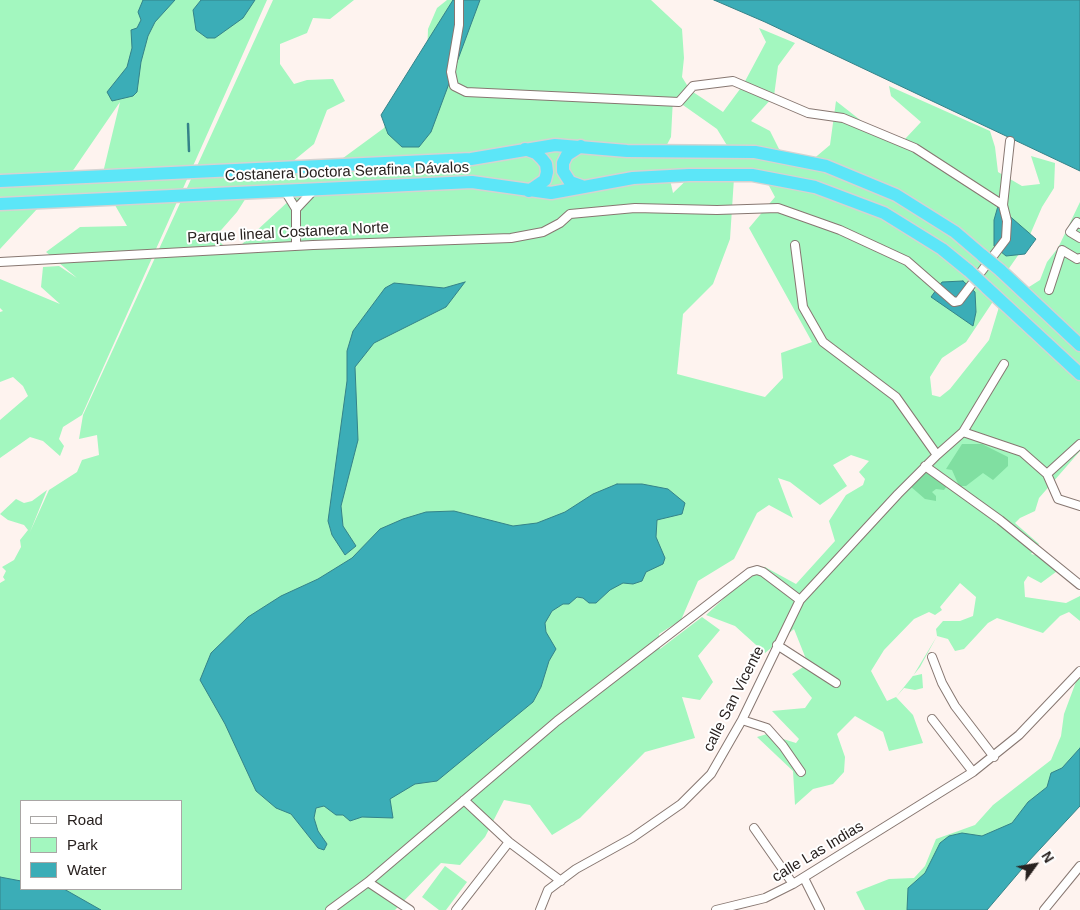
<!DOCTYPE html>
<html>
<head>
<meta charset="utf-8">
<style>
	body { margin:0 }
	#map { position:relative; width:1080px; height:910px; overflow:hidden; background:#fef3ef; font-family:Arial,sans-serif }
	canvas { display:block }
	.legend { position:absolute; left:20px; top:800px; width:162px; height:90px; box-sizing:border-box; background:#fff; border:1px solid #a9a6a5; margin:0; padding:6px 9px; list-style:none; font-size:15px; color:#28211f }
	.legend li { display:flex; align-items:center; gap:10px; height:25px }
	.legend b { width:25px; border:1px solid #a9a6a5 }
	.north { position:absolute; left:1010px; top:840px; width:50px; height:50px; -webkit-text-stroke:4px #fff; paint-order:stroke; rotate:58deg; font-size:14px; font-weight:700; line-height:20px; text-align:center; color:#28211f }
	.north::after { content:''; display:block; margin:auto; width:18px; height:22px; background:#28211f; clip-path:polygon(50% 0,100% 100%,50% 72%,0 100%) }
</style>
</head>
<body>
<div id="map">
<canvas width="1080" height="910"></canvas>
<ul class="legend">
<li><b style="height:6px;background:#fff"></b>Road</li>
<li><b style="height:14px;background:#a3f7bf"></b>Park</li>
<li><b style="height:14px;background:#3badb7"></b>Water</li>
</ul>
<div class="north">N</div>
</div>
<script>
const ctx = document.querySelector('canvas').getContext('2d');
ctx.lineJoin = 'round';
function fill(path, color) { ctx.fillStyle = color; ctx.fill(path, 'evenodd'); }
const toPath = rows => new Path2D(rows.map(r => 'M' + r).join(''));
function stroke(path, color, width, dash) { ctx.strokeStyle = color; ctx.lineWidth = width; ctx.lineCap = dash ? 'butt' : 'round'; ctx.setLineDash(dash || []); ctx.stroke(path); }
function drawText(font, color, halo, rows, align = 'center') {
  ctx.font = font + ' Arial,sans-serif'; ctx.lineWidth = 4; ctx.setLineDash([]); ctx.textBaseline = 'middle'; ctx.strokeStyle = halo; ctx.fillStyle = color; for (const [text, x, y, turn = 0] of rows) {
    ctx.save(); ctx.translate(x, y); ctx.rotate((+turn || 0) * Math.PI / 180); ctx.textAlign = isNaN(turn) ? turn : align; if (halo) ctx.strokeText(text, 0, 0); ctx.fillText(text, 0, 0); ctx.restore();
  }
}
fill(toPath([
	[0,0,267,0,82,415,63,427,59,439,64,446,60,456,43,441,30,437,0,458,0,420,28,396,23,386,13,377,0,382,0,312,3,311,0,308,0,279,60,304,41,287,43,267,59,266,77,278,46,252,80,227,127,226,108,193,50,195,0,249],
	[120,102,101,181,62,182,74,169],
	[273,0,354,0,330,19,313,18,307,33,280,44,280,64,294,84,307,80,333,79,345,101,327,110,314,144,292,162,324,172,384,128,400,87,427,58,428,29,437,8,447,0,651,0,682,29,684,58,682,77,690,90,723,112,743,85,766,42,759,28,795,43,778,66,774,96,751,121,770,131,779,149,799,165,805,166,830,145,836,101,873,130,905,139,921,122,891,96,889,86,990,131,995,147,998,172,1022,186,1040,184,1031,156,1055,163,1054,188,1042,207,1026,244,1005,274,1021,292,1040,280,1047,262,1058,248,1080,202,1080,451,1039,498,1035,511,1020,518,1015,523,1039,544,1031,554,1044,557,1064,566,1041,583,1028,576,1024,582,1025,597,1066,603,1080,596,1080,621,1069,612,1060,616,1043,633,997,618,988,623,964,649,955,651,948,639,937,636,913,676,922,674,923,688,915,690,904,688,896,697,913,715,923,743,889,751,883,732,855,716,837,734,845,757,844,772,833,784,813,789,795,805,793,771,757,737,767,734,796,743,799,739,772,711,805,708,812,698,792,674,808,664,794,629,765,653,735,626,706,615,732,591,744,571,765,567,796,584,835,541,829,521,846,495,863,485,865,479,859,472,869,461,851,455,833,465,847,486,820,505,790,482,778,478,793,518,769,505,757,513,734,559,698,581,681,620,659,634,660,649,702,617,720,630,698,656,713,682,700,700,682,697,695,738,645,752,580,818,552,835,530,805,504,800,485,837,460,865,441,863,395,910,0,910,0,583,5,580,3,577,6,571,2,567,14,560,21,547,20,540,28,530,24,525,8,520,0,514,16,499,24,503,32,501,47,490,30,532,49,490,77,472,82,460,99,455,97,435,79,439,83,415],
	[673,98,717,129,731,152,720,156,660,158,671,137],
	[718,169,761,171,775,197,749,228,812,342,781,353,783,378,765,397,677,374,683,314,713,284,730,239,734,178],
	[664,170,697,170,673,193,669,175],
	[305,186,241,245,224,246,215,237,237,212,253,187],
	[998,294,999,307,989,340,950,389,940,397,932,395,930,377,942,358,966,342],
	[960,583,976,597,973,616,960,621,943,621,936,629,937,636,920,667,896,697,887,701,871,671,884,650,914,619,929,612,935,615,942,610,940,607],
	[21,801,181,801,181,889,21,889],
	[1077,679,1080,679,1080,806,1044,837,985,910,865,910,856,892,889,879,914,878,925,866,936,839,975,825,993,805,1051,760,1061,736,1064,714],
	[445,866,467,882,446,910,439,910,422,897]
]), '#a3f7bf');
fill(toPath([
	[962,444,982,444,1008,457,1008,466,993,480,983,473,966,486,959,486,952,470,946,469],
	[925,471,947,486,944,490,936,489,932,492,936,496,936,501,925,499,910,486]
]), '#80dfa1');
const water = toPath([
	[143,0,175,0,155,22,148,36,141,62,137,92,133,96,112,101,107,92,127,67,132,48,131,30,137,28,141,20,138,12,143,0],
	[201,0,255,0,243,18,215,38,207,38,196,30,193,10,201,0],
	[453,0,480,0,431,132,419,147,402,147,388,134,381,115,453,0],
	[714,0,1080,0,1080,171,765,22,714,0],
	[998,206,1036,239,1025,254,1006,256,994,246,994,220,998,206],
	[963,281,975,292,976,312,973,326,931,297,942,282,963,281],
	[465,282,446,307,374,343,355,367,358,440,341,506,343,526,356,546,345,555,332,535,328,521,347,381,347,351,353,331,385,288,394,283,444,288,465,282],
	[617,484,642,484,668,489,685,503,682,514,657,520,656,537,665,558,663,564,646,572,642,581,633,584,623,583,610,590,596,603,589,603,583,598,577,597,569,604,563,604,552,611,545,623,546,632,556,649,549,661,541,687,533,702,437,781,415,784,390,799,393,818,362,817,350,821,343,815,336,815,324,806,316,808,314,818,318,831,327,844,324,850,318,848,291,814,276,808,256,791,225,724,200,680,211,653,248,617,281,596,318,579,352,558,380,529,403,519,426,512,454,511,513,526,537,523,565,512,593,494,617,484],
	[1080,748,1080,806,1027,863,987,910,907,910,908,888,925,873,940,843,949,836,962,833,982,836,1012,823,1028,802,1047,787,1051,773,1062,768,1080,748],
	[0,877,21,881,21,889,64,889,101,910,0,910,0,877]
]);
fill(water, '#3badb7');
stroke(water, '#358389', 1);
stroke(toPath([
	[188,124,189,151]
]), '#358389', 2.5);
const minor = toPath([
	[459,0,459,25,451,72,454,86,466,92,679,102,693,86,733,81,808,113,843,118,915,148,1003,205],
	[285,191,296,209,296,246],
	[296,209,313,191],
	[1080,224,1077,222,1070,232,1080,238],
	[795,245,803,307,823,342,896,397,937,455],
	[0,262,313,245,511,238,543,232,560,223,570,214,635,208,717,210,778,208,840,230,907,261,954,302,959,301,1006,239,1007,221,1003,205,1010,141],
	[1049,290,1062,250,1077,259,1080,258],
	[963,432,1022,452,1047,474,1058,499,1080,506],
	[925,466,1000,520,1080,585],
	[1047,474,1080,444],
	[777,645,836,683],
	[932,657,942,683,955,706,994,757],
	[932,719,973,772],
	[742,720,767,728,783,746,801,772],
	[464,800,509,842,561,881],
	[754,828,793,884],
	[804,878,820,910],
	[368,882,410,910],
	[330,910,368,882,557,721,750,572,757,570,763,572,800,600],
	[456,910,509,842],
	[540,910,548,890,576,869,632,838,681,804,711,774,742,720,800,600,898,494,937,455,963,432,1004,364],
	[716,910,765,898,793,884,973,772,1019,735,1080,671],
	[1044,910,1080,866]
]);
const trunk = toPath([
	[581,146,567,155,563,163,563,171,570,182,584,187],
	[525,149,536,153,542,159,546,164,547,172,545,180,529,191],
	[0,181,471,159,555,145,627,151,755,152,826,166,896,195,955,232,983,256],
	[0,204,472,182,551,193,633,178,689,175,752,175,815,187,884,213,942,249,969,271],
	[1000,270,1080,345],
	[986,287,1080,374]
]);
stroke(minor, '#877771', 10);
stroke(trunk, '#d4d3d2', 15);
stroke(minor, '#fff', 8);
stroke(trunk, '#5ce6f8', 12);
const trunkBridge = toPath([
	[983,256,1000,270],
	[969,271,986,287]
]);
stroke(trunkBridge, '#d4d3d2', 15, []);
stroke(trunkBridge, '#5ce6f8', 12);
drawText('15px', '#28211f', '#fff', [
	["Costanera Doctora Serafina Dávalos",347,172,-2],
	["Parque lineal Costanera Norte",288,233,-3],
	["calle San Vicente",734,699,-63],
	["calle Las Indias",818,852,-31]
]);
</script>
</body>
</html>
